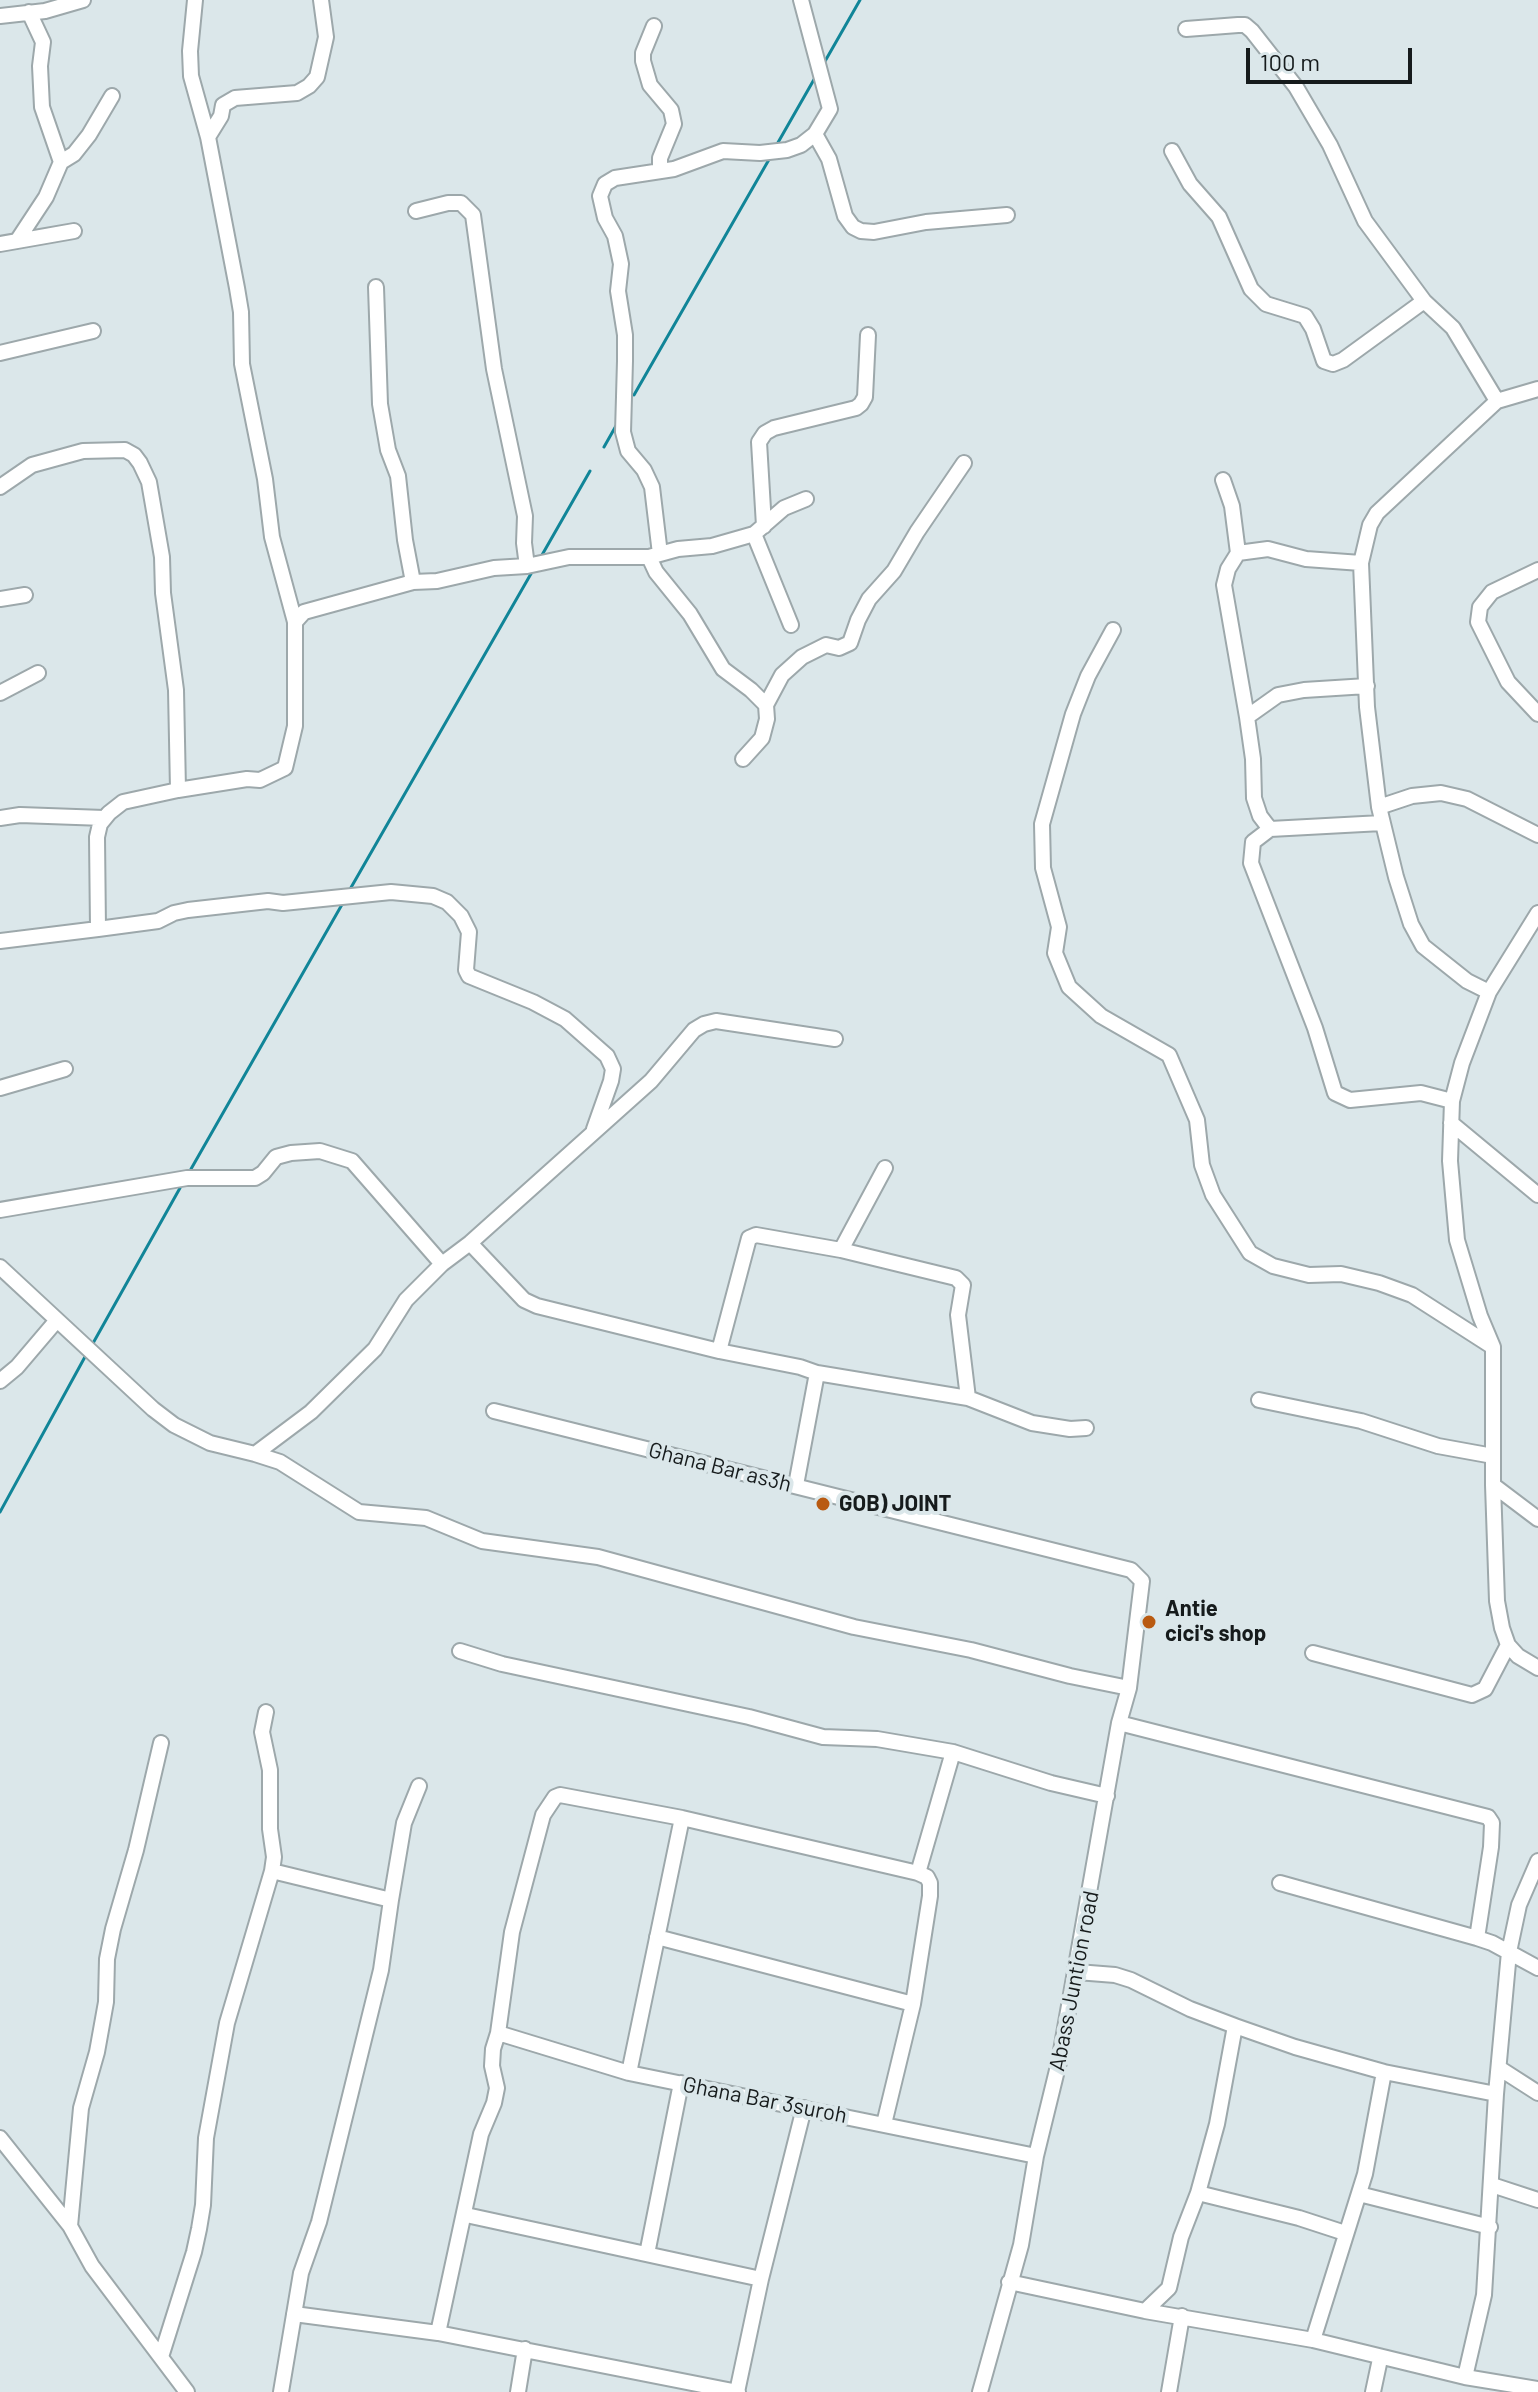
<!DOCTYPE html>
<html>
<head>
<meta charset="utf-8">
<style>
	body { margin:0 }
	#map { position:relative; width:1538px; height:2392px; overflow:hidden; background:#dbe7ea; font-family:Barlow,sans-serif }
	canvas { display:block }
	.scale { position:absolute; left:1246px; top:48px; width:166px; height:36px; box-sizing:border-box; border:4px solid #161b1c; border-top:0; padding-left:10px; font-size:24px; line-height:28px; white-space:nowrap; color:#161b1c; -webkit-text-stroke:6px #dbe7ea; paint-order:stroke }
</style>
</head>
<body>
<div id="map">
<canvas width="1538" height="2392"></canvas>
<div class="scale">100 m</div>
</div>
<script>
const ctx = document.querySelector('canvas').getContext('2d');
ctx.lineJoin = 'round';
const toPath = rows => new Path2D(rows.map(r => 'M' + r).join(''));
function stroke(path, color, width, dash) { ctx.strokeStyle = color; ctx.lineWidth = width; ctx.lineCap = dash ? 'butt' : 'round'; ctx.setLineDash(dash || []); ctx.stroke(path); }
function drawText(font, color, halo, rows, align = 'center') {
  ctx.font = font + ' Barlow,sans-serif'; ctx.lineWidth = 8; ctx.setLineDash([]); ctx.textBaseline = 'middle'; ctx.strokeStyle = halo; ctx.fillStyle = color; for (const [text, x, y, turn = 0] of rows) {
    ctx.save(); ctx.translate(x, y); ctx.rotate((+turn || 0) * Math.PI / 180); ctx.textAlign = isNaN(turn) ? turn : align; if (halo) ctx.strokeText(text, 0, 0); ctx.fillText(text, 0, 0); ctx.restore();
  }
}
stroke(toPath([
	[824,63,860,0],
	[776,146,816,76],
	[634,395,771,156],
	[604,447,617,424],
	[542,555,590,471],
	[349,891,532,572],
	[191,1169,344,901],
	[92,1345,180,1188],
	[0,1512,86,1355]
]), '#118598', 3);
const minor = toPath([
	[195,0,190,51,191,76,208,137,237,288,241,312,242,364,265,479,272,537,295,622],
	[0,16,45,11,83,0],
	[654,26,643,53,643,61,650,85,671,110,674,124,660,158,660,171],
	[1186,29,1238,25,1245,25,1252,31,1296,87,1330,145,1365,221,1424,301],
	[815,134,829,159,845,216,853,227,861,231,874,232,926,222,1007,215],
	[208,137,221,116,223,105,235,98,297,93,309,86,317,77,326,37,321,0],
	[1172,151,1190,184,1219,217,1251,289,1266,304,1305,316,1313,329,1324,361,1333,364,1343,360,1424,301,1453,328,1497,401,1377,513,1370,525,1361,563,1367,707,1379,807,1396,877,1411,924,1423,946,1467,981,1489,992],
	[61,162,74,154,89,135,112,96],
	[416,211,448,203,461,203,473,215,494,369,525,516,524,543,527,566],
	[17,241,46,197,61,162,42,107,40,66,43,42,29,12],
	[0,244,74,231],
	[376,287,380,404,388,450,398,476,405,540,413,582],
	[0,353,93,331],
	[1497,401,1538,389],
	[1223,480,1232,506,1238,553,1228,569,1224,585,1247,717],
	[0,487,32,465,83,451,125,450,134,455,140,463,149,482,162,557,163,593,176,690,178,790],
	[764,526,759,442,765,433,774,428,856,408,861,404,865,397,868,335],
	[754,534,791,625],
	[1238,553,1268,549,1306,559,1361,563],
	[660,554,652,487,644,470,628,451,623,432,625,361,625,335,618,291,621,264,615,236,605,218,600,196,605,184,615,178,674,169,723,151,760,153,787,150,801,145,815,134,830,109,801,0],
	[649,557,656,572,690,614,723,669,751,690,766,705,767,719,762,738,743,759],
	[1538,570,1492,592,1480,607,1478,622,1508,682,1538,714],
	[0,599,25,595],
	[1113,630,1088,676,1073,714,1042,824,1043,868,1059,927,1055,953,1069,987,1101,1016,1169,1055,1197,1120,1202,1165,1213,1195,1250,1253,1273,1266,1309,1275,1341,1274,1379,1283,1412,1295,1493,1347],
	[0,693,38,673],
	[766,705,782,675,802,657,826,645,839,648,850,643,858,620,869,599,894,571,917,532,964,463],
	[1379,807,1412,796,1441,793,1467,799,1538,835],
	[0,818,20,815,104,818],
	[1382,823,1270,829,1253,842,1251,863,1315,1028,1335,1093,1350,1100,1421,1093,1452,1101],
	[1270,829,1260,816,1254,798,1253,759,1247,717,1278,695,1304,690,1367,686],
	[1538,913,1489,992,1462,1063,1452,1101,1450,1161,1457,1240,1480,1316,1493,1347,1493,1485,1497,1601,1502,1628,1508,1645,1518,1656,1538,1668],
	[98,929,158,921,174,913,188,910,268,901,283,903,391,892,433,896,447,902,461,916,469,932,466,970,469,976,533,1002,565,1019,607,1056,613,1069,611,1081,594,1129],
	[0,941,98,929,97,837,100,824,109,813,123,802,178,790,247,779,260,780,285,768,295,726,295,622,304,612,413,582,437,581,494,568,527,566,569,557,649,557,678,549,712,546,754,534,784,508,806,499],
	[0,1088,65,1069],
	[1451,1123,1538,1195],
	[0,1210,187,1178,255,1178,263,1173,276,1157,291,1153,320,1151,352,1161,442,1264],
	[470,1243,524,1300,537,1306,719,1351,800,1367,817,1373,968,1398,958,1315,963,1285,956,1278,841,1250,756,1235,749,1238,719,1351],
	[841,1250,885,1168],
	[0,1267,153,1409,174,1425,210,1443,255,1454,311,1412,375,1349,406,1300,442,1264,470,1243,651,1081,694,1030,704,1024,716,1021,835,1039],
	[0,1381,17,1367,57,1320],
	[968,1398,1032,1423,1070,1429,1086,1428],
	[1259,1400,1361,1421,1438,1446,1493,1456],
	[494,1411,1131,1570,1142,1581,1129,1688,1119,1723,1059,2062,1036,2156,1021,2245,980,2392],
	[255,1454,280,1462,359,1512,426,1518,482,1541,598,1557,854,1627,971,1650,1070,1676,1129,1688],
	[796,1485,817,1373],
	[1493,1485,1538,1519],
	[460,1651,502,1664,749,1717,823,1737,877,1739,953,1752,1051,1783,1107,1796],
	[1313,1653,1472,1695,1485,1689,1508,1645],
	[266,1712,262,1732,270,1770,270,1829,274,1857,272,1871],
	[1119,1723,1488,1817,1492,1823,1491,1847,1477,1938,1492,1943,1538,1968],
	[918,1873,953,1752],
	[1280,1883,1477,1938],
	[391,1900,404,1823,419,1786],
	[657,1937,913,2004],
	[1077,1972,1115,1975,1131,1980,1190,2009,1235,2026,1217,2124,1198,2193,1181,2237,1169,2288,1145,2311],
	[1235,2026,1295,2047,1384,2072],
	[498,2033,629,2073,1036,2156],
	[1499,2068,1538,2093],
	[629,2073,682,1818],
	[0,2138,70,2226,92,2266,187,2392],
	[1492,2185,1538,2200],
	[1198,2193,1299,2218,1345,2233],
	[1359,2194,1490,2227],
	[466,2215,761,2279],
	[70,2226,81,2108,97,2052,106,2002,107,1959,113,1929,136,1850,161,1743],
	[647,2254,681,2083],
	[1009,2282,1145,2311,1313,2340,1465,2377,1538,2389],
	[294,2314,438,2333,738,2392],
	[438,2333,481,2134,494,2103,497,2088,492,2066,493,2049,498,2033,512,1932,543,1815,555,1797,560,1795,682,1818,918,1873,927,1877,930,1883,930,1896,913,2004,884,2124],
	[1313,2340,1365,2174,1384,2072,1496,2094],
	[161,2357,194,2252,199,2229,203,2205,206,2138,227,2023,272,1871,391,1900,381,1970,319,2222,301,2273,281,2392],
	[1465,2377,1484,2295,1496,2094,1509,1952,1519,1905,1538,1861],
	[518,2392,525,2349],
	[737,2392,761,2279,804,2108],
	[1169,2392,1182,2316],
	[1373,2392,1380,2359]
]);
stroke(minor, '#9da8ab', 18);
stroke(minor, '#fff', 14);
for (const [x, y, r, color] of [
	[823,1504,8,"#b95a11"],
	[1149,1622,8,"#b95a11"]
]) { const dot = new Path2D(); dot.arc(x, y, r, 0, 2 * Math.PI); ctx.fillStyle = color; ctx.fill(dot); stroke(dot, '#dbe7ea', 3); }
drawText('22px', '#161b1c', '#dbe7ea', [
	["Ghana Bar as3h",720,1467,14],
	["Abass Juntion road",1074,1981,-79],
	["Ghana Bar 3suroh",765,2100,11]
]);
drawText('bold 22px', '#161b1c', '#dbe7ea', [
	["GOB) JOINT",839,1504],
	["Antie",1165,1609],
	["cici's shop",1165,1634]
], 'left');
</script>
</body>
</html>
